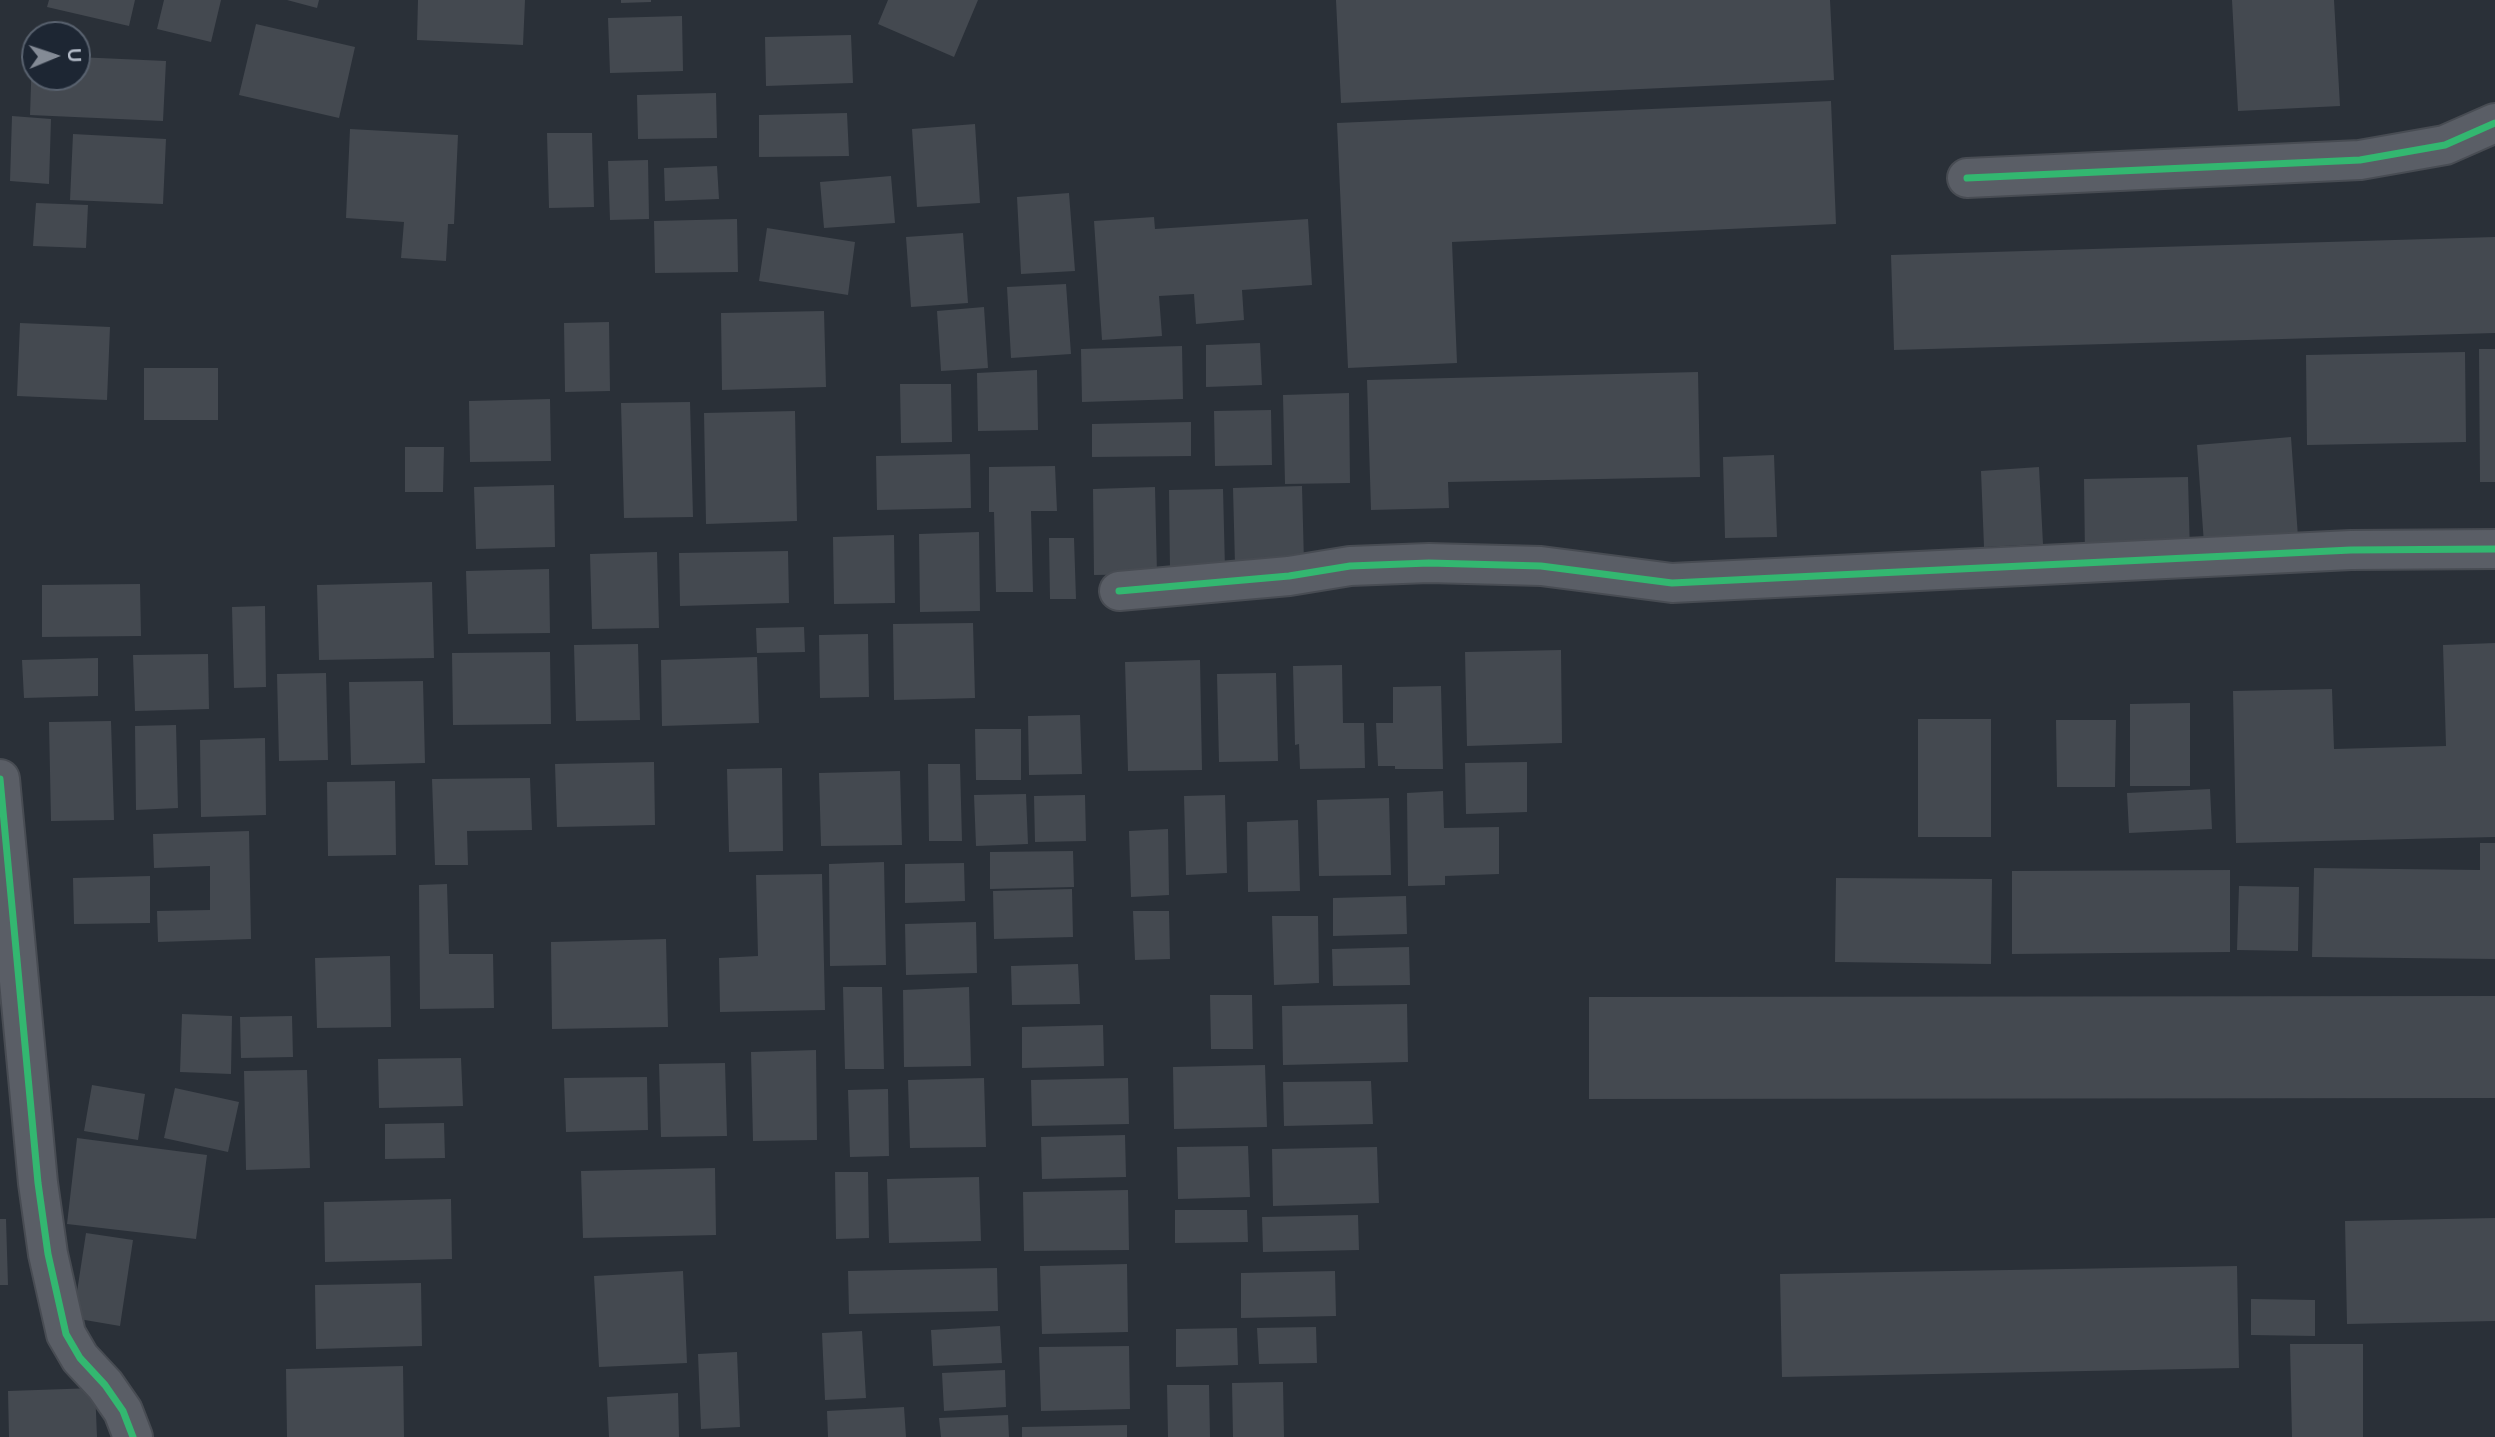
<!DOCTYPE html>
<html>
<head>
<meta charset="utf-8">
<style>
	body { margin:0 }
	#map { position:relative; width:2495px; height:1437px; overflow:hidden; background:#2a3038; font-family:Raleway,sans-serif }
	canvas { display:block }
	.north { position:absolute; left:21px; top:21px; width:70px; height:70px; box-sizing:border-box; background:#1d2633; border:2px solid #59626f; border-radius:50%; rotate:88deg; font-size:19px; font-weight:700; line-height:28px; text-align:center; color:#b4bcc9 }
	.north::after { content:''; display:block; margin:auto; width:24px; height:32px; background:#848b96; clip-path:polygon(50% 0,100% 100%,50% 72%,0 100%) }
</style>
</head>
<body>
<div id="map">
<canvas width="2495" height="1437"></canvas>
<div class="north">U</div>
</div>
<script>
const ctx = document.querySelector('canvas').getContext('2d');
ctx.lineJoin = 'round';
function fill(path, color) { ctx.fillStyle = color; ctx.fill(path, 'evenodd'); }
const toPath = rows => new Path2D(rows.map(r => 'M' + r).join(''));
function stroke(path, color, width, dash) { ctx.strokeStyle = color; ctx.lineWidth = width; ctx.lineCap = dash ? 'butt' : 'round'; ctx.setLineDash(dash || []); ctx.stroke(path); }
fill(toPath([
	[49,0,135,0,129,26,47,7],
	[164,0,221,0,211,42,157,29],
	[287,0,319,0,317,8],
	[418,0,525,0,523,45,417,40],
	[621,0,651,0,651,2,621,3],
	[888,0,978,0,954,57,878,24],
	[1336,0,1830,0,1834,80,1341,103],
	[2232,0,2334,0,2340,106,2238,111],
	[682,16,683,71,610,73,608,18],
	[256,24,355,47,339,118,239,95],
	[851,35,853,83,766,86,765,37],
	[32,55,35,55,35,77,77,77,77,57,166,61,163,121,30,115],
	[716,93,717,138,638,139,637,95],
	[1831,101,1836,224,1452,242,1457,363,1348,368,1337,123],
	[847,113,849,156,759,157,759,115],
	[12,116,51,119,49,184,10,181],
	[975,124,980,203,917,207,912,129],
	[350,129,458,135,454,224,448,224,446,261,401,258,404,222,346,218],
	[547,133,592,133,594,207,549,208],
	[73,134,166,139,163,204,70,200],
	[648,160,649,219,610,220,608,161],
	[717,166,719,199,665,201,664,168],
	[891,176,895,223,824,228,820,182],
	[1069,193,1075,271,1021,274,1017,197],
	[36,203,88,205,86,248,33,246],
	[1154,217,1155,229,1308,219,1312,285,1242,290,1244,320,1196,324,1194,294,1159,296,1162,336,1102,340,1094,221],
	[737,219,738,272,655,273,654,221],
	[767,228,855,242,848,295,759,281],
	[963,233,968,303,911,307,906,237],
	[2495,237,2495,333,1894,350,1891,255],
	[1066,284,1071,354,1011,358,1007,287],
	[984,307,988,368,941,371,937,311],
	[824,311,826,387,722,390,721,313],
	[609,322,610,391,565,392,564,323],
	[20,323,110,327,107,400,17,396],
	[1260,343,1262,385,1206,387,1206,345],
	[1182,346,1183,399,1082,402,1081,349],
	[2479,349,2495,349,2495,482,2480,482],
	[2465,352,2466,442,2307,445,2306,355],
	[144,368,218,368,218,420,144,420],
	[1037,370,1038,430,978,431,977,373],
	[1698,372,1700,477,1448,482,1449,508,1371,510,1367,380],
	[900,384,951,384,952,442,901,443],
	[1349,393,1350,483,1285,484,1283,395],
	[550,399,551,461,470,462,469,401],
	[690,402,693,517,624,518,621,403],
	[1271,410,1272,465,1215,466,1214,411],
	[795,411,797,521,706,524,704,413],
	[1191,422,1191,456,1092,457,1092,424],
	[2291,437,2298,537,2204,544,2197,445],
	[405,447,444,447,443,492,405,492],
	[970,454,971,508,877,510,876,456],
	[1774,455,1777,537,1725,538,1723,457],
	[1055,466,1057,511,1031,511,1033,592,996,592,994,512,989,512,989,467],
	[2039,467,2043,544,1984,547,1981,471],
	[2188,477,2190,555,2085,557,2084,479],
	[554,485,555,547,476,549,474,487],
	[1302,486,1304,563,1235,565,1233,488],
	[1155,487,1157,574,1094,575,1093,489],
	[1223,489,1225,569,1170,570,1169,490],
	[979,532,980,611,920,612,919,534],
	[894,535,895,603,834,604,833,537],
	[1049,538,1074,538,1076,599,1050,599],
	[788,551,789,603,680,606,679,553],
	[657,552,659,628,592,629,590,554],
	[549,569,550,633,468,634,466,571],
	[432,582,434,658,319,660,317,585],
	[140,584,141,636,42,637,42,585],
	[265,606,266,687,234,688,232,607],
	[973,623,975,698,894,700,893,624],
	[804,627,805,652,757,653,756,628],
	[868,634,869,697,820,698,819,635],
	[2495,643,2495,837,2236,843,2233,691,2332,689,2334,749,2446,746,2443,645],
	[638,644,640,720,576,721,574,645],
	[1561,650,1562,743,1467,746,1465,652],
	[550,652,551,724,453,725,452,653],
	[208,654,209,709,135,711,133,655],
	[757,657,759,723,662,726,661,660],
	[98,658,98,696,24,698,22,660],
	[1200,660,1202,770,1128,771,1125,662],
	[1342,665,1343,723,1364,723,1365,768,1300,769,1299,744,1295,745,1293,666],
	[326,673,328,760,279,761,277,674],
	[1276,673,1278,761,1219,762,1217,674],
	[423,681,425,763,351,765,349,682],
	[1441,686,1443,769,1395,769,1395,766,1378,766,1376,723,1393,723,1393,687],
	[2190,703,2190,786,2130,786,2130,704],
	[1080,715,1082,774,1029,775,1028,716],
	[1918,719,1991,719,1991,837,1918,837],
	[2056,720,2116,720,2115,787,2057,787],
	[111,721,114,820,51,821,49,722],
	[176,725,178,808,136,810,135,726],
	[975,729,1021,729,1021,780,976,780],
	[265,738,266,815,201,817,200,740],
	[654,762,655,825,557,827,555,764],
	[1527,762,1527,812,1466,814,1465,763],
	[928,764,960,764,962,841,929,841],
	[782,768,783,851,729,852,727,769],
	[900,771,902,845,821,846,819,773],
	[530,778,532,830,467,831,468,865,435,865,432,779],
	[395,781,396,855,328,856,327,782],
	[2210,789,2212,829,2129,833,2127,793],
	[1443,791,1444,828,1499,827,1499,874,1445,876,1445,885,1408,886,1407,793],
	[1026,794,1028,844,976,846,974,795],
	[1085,795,1086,841,1035,842,1034,796],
	[1225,795,1227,873,1186,875,1184,796],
	[1389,798,1391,875,1319,876,1317,800],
	[1298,820,1300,891,1248,892,1247,822],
	[1168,829,1169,895,1131,897,1129,831],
	[249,831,251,939,158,942,157,911,210,910,210,866,154,868,153,834],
	[2480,843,2495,843,2495,959,2312,957,2314,868,2480,870],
	[1073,851,1074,887,990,889,990,852],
	[884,862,886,965,830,966,829,864],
	[964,863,965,901,905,903,905,864],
	[2230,870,2230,952,2012,954,2012,871],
	[822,874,825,1010,720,1012,719,958,758,956,756,875],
	[150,876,150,923,74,924,73,878],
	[1836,878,1992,879,1991,964,1835,962],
	[447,884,449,954,493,954,494,1008,420,1009,419,885],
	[2239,886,2299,887,2298,951,2237,950],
	[1072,889,1073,937,994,939,993,891],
	[1406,896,1407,934,1333,936,1333,898],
	[1133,911,1169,911,1170,959,1135,960],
	[1272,916,1318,916,1319,983,1274,985],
	[976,922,977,973,906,975,905,924],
	[666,939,668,1027,552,1029,551,942],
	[1409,947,1410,985,1333,986,1332,949],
	[390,956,391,1027,317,1028,315,958],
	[1078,964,1080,1004,1012,1005,1011,966],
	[843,987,882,987,884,1069,845,1069],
	[969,987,971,1066,904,1067,903,990],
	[1210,995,1252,995,1253,1049,1211,1049],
	[2495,996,2495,1098,1589,1099,1589,997],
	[1407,1004,1408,1062,1283,1065,1282,1006],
	[182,1014,232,1016,231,1074,180,1072],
	[292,1016,293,1057,241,1058,240,1017],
	[1103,1025,1104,1066,1022,1068,1022,1027],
	[816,1050,817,1140,753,1141,751,1052],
	[461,1058,463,1106,379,1108,378,1059],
	[725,1063,727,1136,661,1137,659,1064],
	[1265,1065,1267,1127,1174,1129,1173,1067],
	[307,1070,310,1168,246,1170,244,1071],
	[647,1077,648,1130,566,1132,564,1078],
	[984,1078,986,1147,910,1148,908,1080],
	[1128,1078,1129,1124,1032,1126,1031,1080],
	[1371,1081,1373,1124,1284,1126,1283,1082],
	[92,1085,145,1094,138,1140,84,1131],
	[175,1088,239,1102,228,1152,164,1138],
	[888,1089,889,1156,850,1157,848,1090],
	[444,1123,445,1158,385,1159,385,1124],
	[1125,1135,1126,1177,1042,1179,1041,1137],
	[77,1138,207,1155,196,1239,67,1224],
	[1248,1146,1250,1197,1178,1199,1177,1147],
	[1377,1147,1379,1203,1273,1206,1272,1149],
	[715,1168,716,1235,583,1238,581,1171],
	[835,1172,868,1172,869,1238,836,1239],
	[979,1177,981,1241,889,1243,887,1179],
	[1128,1190,1129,1250,1024,1251,1023,1192],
	[451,1199,452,1259,325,1262,324,1202],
	[1175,1210,1247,1210,1248,1242,1175,1243],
	[1358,1215,1359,1250,1263,1252,1262,1217],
	[2495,1218,2495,1321,2347,1324,2345,1221],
	[0,1219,6,1219,8,1285,0,1285],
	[86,1233,133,1240,120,1326,73,1318],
	[1127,1264,1128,1332,1042,1334,1040,1266],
	[2237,1266,2239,1368,1782,1377,1780,1274],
	[997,1268,998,1311,849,1314,848,1271],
	[683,1271,687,1363,599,1367,594,1276],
	[1335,1271,1336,1316,1241,1318,1241,1273],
	[421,1283,422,1346,316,1349,315,1285],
	[2251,1299,2315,1300,2315,1336,2251,1335],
	[1000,1326,1002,1363,933,1366,931,1330],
	[1316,1327,1317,1363,1259,1364,1257,1328],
	[1237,1328,1238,1365,1176,1367,1176,1329],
	[862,1331,866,1398,825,1400,822,1333],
	[2290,1344,2363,1344,2363,1437,2292,1437],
	[1129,1346,1130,1409,1041,1411,1039,1347],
	[737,1352,740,1427,701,1429,698,1354],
	[403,1366,404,1437,287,1437,286,1369],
	[1005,1370,1006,1407,944,1411,942,1373],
	[1283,1382,1284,1437,1233,1437,1232,1383],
	[1167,1385,1209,1385,1210,1437,1168,1437],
	[95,1388,97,1437,9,1437,8,1391],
	[678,1393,679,1437,609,1437,607,1397],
	[904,1407,906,1437,828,1437,827,1411],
	[1008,1415,1009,1437,941,1437,939,1418],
	[1127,1425,1127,1437,1022,1437,1022,1427]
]), '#444950');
const minor = toPath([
	[1967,178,2360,160,2445,145,2495,123],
	[1119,591,1289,576,1350,566,1429,563,1541,566,1672,583,2351,550,2495,549],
	[0,779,38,1183,48,1254,66,1334,80,1358,105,1385,123,1411,133,1437]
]);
stroke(minor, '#484c53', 42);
stroke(minor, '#5a5e66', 38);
stroke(toPath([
	[1967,178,2360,160,2445,145,2495,123],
	[1119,591,1289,576,1350,566,1429,563,1541,566,1672,583,2351,550,2495,549],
	[0,779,38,1183,48,1254,66,1334,80,1358,105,1385,123,1411,133,1437]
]), '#33b770', 7);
</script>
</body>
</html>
